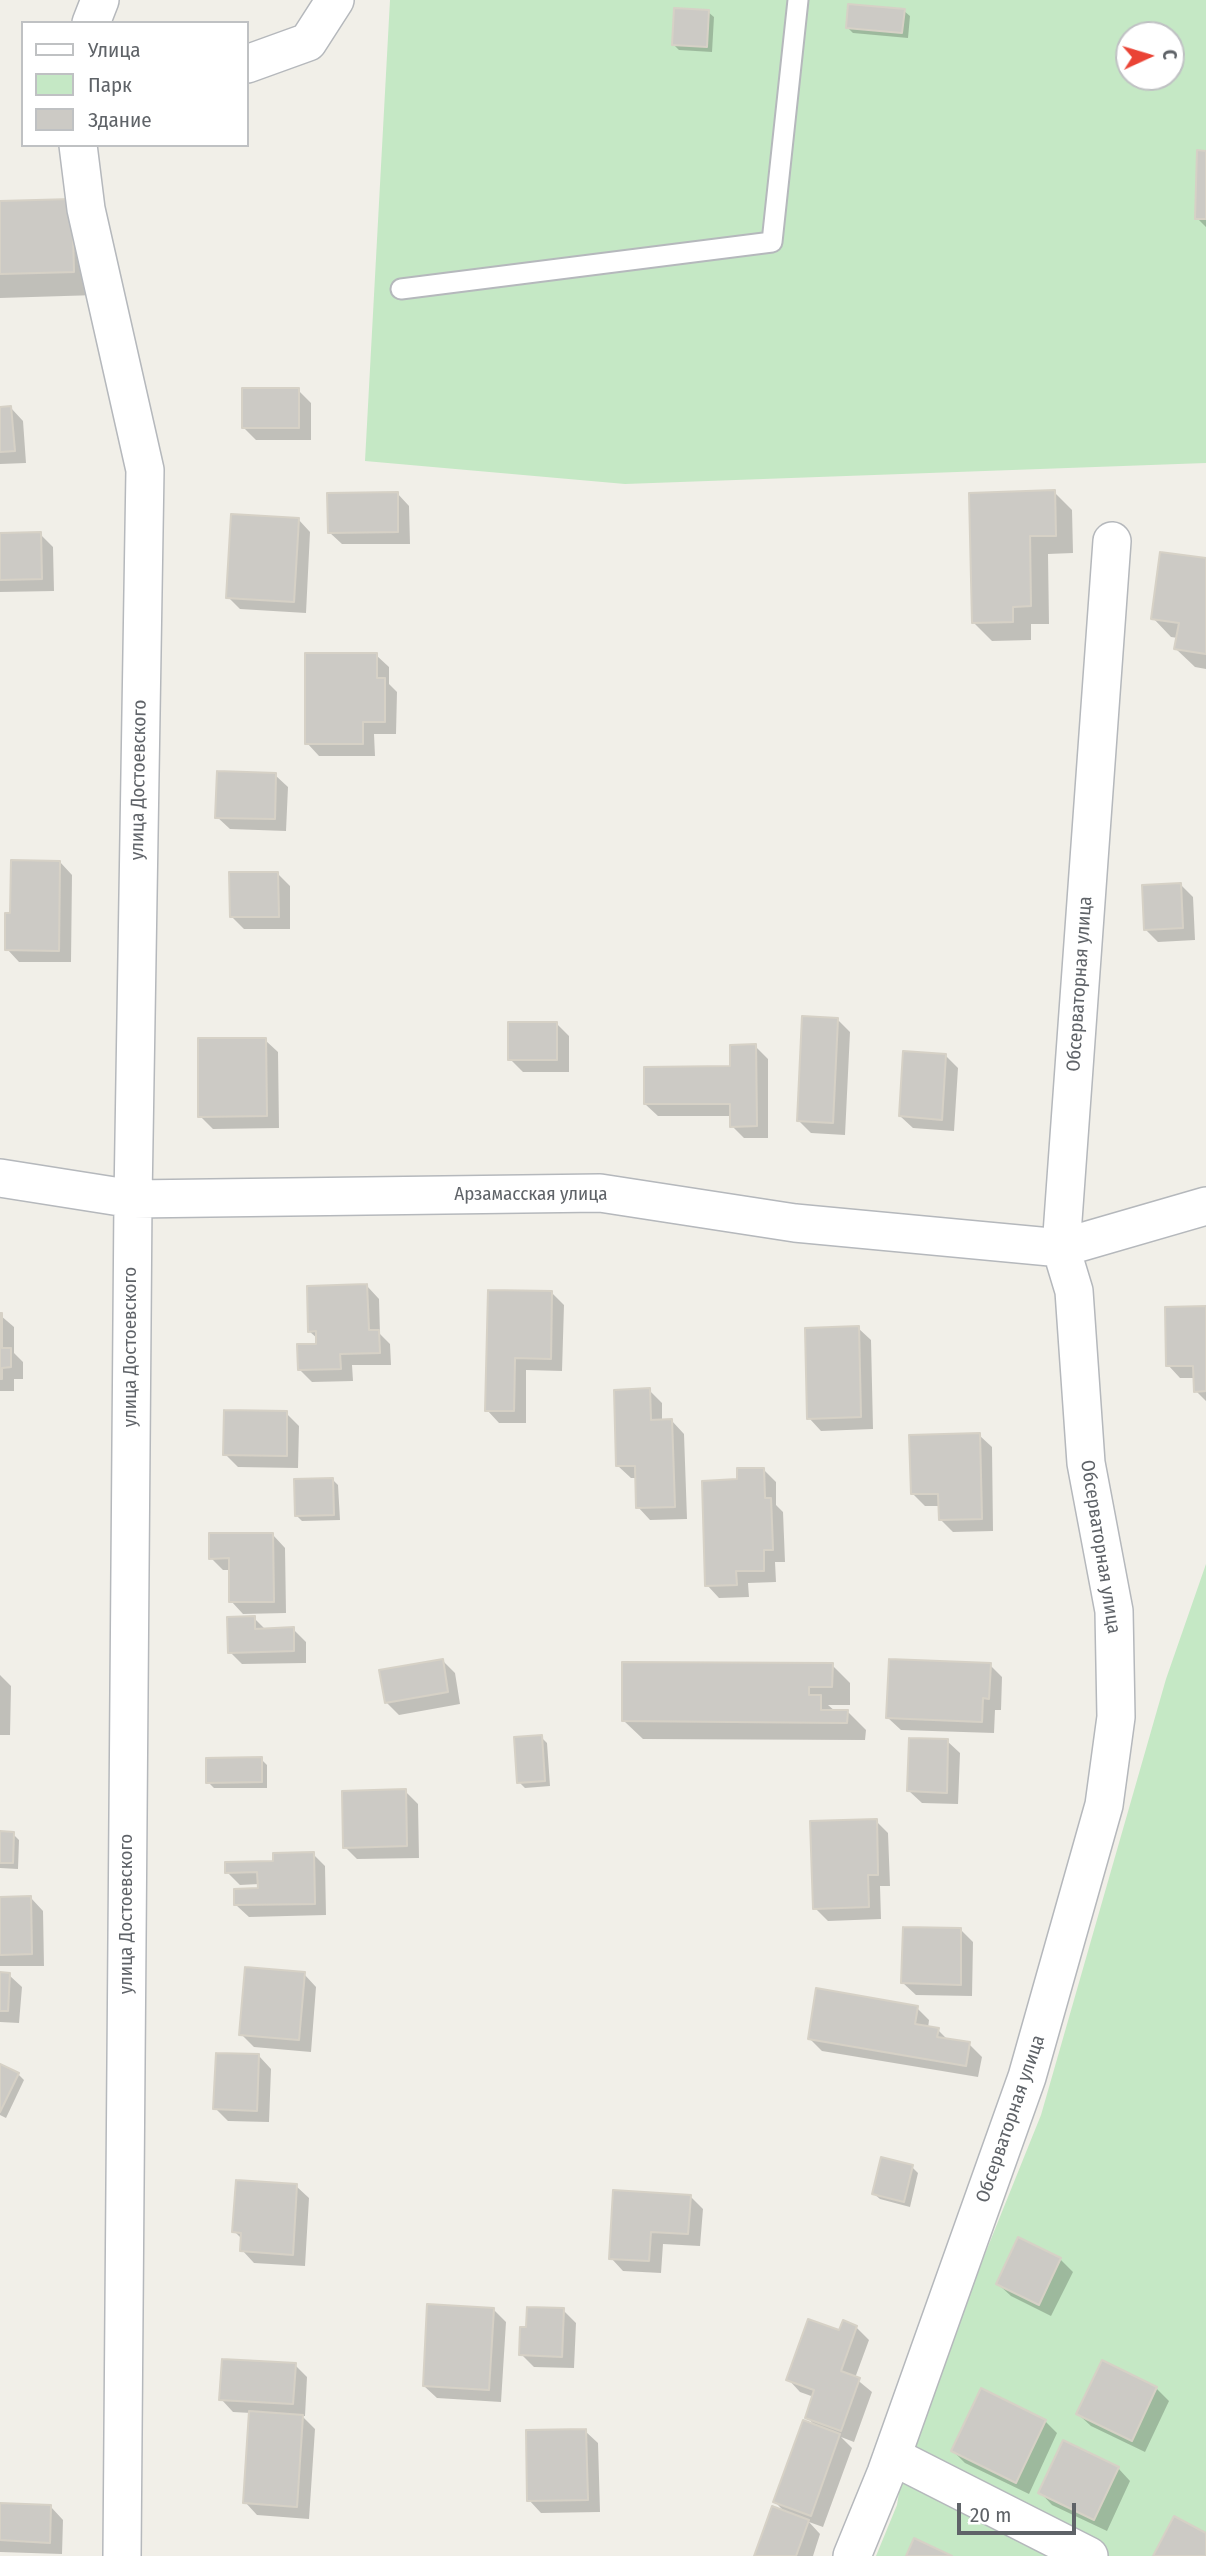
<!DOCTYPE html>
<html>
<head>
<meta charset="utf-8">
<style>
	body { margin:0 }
	#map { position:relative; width:1206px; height:2556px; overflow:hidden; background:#f1efe8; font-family:"Fira Sans Condensed",sans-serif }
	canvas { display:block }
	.legend { position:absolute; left:21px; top:21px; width:228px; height:126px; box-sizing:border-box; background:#fff; border:2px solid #bfc1c3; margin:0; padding:9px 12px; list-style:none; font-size:21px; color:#5f6368 }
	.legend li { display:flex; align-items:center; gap:14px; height:35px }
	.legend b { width:35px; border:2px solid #bfc1c3 }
	.north { position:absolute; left:1115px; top:21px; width:70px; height:70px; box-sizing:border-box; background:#fff; border:2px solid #bfc1c3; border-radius:50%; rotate:86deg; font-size:19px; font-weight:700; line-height:28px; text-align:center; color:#5f6368 }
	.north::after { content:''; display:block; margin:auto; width:24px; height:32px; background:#ea4335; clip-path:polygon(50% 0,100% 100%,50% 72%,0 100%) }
	.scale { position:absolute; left:957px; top:2503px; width:119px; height:32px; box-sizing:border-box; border:4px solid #5f6368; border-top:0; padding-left:9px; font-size:21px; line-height:24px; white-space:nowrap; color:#5f6368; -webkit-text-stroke:5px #fff; paint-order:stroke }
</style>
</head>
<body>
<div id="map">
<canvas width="1206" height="2556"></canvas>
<ul class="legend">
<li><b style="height:9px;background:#fff"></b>Улица</li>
<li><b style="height:19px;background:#c5e8c5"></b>Парк</li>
<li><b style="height:19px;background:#cccac5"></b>Здание</li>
</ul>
<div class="north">С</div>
<div class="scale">20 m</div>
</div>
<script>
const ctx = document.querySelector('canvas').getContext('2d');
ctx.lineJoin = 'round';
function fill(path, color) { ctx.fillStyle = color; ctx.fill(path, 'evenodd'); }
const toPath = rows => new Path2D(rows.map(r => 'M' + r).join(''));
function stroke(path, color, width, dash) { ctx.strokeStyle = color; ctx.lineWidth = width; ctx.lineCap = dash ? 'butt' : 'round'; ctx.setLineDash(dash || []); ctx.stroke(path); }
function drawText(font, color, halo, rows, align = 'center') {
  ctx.font = font + ' "Fira Sans Condensed",sans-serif'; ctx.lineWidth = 6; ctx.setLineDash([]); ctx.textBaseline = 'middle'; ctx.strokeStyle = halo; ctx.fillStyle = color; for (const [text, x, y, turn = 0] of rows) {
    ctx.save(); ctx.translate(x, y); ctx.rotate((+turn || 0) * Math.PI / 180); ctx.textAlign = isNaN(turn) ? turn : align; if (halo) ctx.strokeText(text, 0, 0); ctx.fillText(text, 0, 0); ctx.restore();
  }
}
fill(toPath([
	[390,0,1206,0,1206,463,625,484,365,461],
	[1129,35,1171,35,1171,77,1129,77],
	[1206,1564,1206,2556,876,2556,897,2505,906,2450,1041,2115,1166,1679]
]), '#c5e8c5');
fill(toPath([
	[904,11,910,16,908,38,853,33,848,28],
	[708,12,714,17,712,52,679,50,673,44],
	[1206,152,1206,227,1197,218],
	[0,203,95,225,97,295,0,298],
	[298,390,311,403,311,440,256,440,244,428],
	[11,408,23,421,26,463,0,464,0,409],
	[1054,492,1072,510,1073,553,1048,554,1049,624,1031,624,1031,640,992,641,974,623],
	[397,493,409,506,410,544,342,544,329,532],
	[298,519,310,532,306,613,240,609,228,597],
	[40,534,53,547,54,591,0,592,0,535],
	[1206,560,1206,669,1195,667,1176,649,1178,638,1171,637,1153,618],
	[376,655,389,667,389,684,397,692,396,734,374,734,375,756,319,756,307,743],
	[275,775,288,787,286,831,230,829,217,817],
	[60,862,72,875,71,962,19,962,7,949,12,914],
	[278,874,290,886,290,929,244,929,231,916],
	[1180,884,1193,897,1195,940,1158,942,1145,929],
	[837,1019,850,1032,845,1135,811,1133,798,1120],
	[556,1023,569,1036,569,1072,523,1072,510,1059],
	[265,1040,278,1052,279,1128,213,1129,200,1116],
	[755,1046,768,1059,768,1138,744,1138,732,1126,732,1116,658,1116,645,1104,732,1068],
	[945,1055,958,1068,954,1131,913,1128,900,1116],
	[367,1286,379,1299,380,1334,390,1344,391,1365,352,1365,353,1381,312,1382,300,1370,318,1345,318,1339,309,1331],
	[490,1292,552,1293,564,1305,562,1371,526,1370,526,1423,499,1423,487,1410],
	[1206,1308,1206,1401,1196,1391,1195,1378,1180,1378,1168,1365],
	[0,1315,14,1327,14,1353,23,1362,23,1379,14,1379,14,1391,0,1391],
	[858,1328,871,1340,873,1429,821,1431,809,1418],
	[649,1390,662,1403,662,1421,672,1421,684,1434,687,1519,650,1520,638,1507,637,1478,631,1478,618,1466],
	[286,1413,299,1426,298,1468,238,1467,225,1454],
	[979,1435,992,1447,993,1531,953,1532,940,1519,940,1506,925,1506,913,1494],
	[763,1469,776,1482,776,1505,783,1512,785,1562,775,1562,776,1582,748,1583,749,1597,719,1598,707,1585],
	[333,1480,338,1485,340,1520,302,1521,296,1515],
	[273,1535,285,1548,286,1613,243,1614,231,1601,231,1570,223,1570,211,1558],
	[254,1618,266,1630,293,1629,306,1642,306,1663,242,1664,230,1652],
	[443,1661,455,1673,460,1704,399,1715,386,1702],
	[832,1665,850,1683,850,1705,828,1705,835,1711,847,1711,866,1730,865,1740,643,1739,624,1721],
	[990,1665,1002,1677,1001,1710,995,1710,994,1733,901,1730,888,1718],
	[0,1675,11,1686,10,1735,0,1735],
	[541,1737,547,1743,550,1786,525,1788,519,1782],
	[947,1741,960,1753,958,1804,922,1803,909,1791],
	[261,1759,267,1765,267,1788,214,1788,208,1782],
	[405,1791,418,1804,419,1858,357,1859,345,1847],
	[876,1821,888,1833,890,1886,880,1886,881,1919,828,1921,815,1908],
	[0,1833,13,1834,19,1840,18,1869,0,1868],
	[313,1854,325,1866,326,1915,249,1917,236,1905,260,1890,259,1884,240,1885,227,1872],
	[31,1898,43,1911,44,1966,0,1966,0,1899],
	[961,1930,973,1942,972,1996,916,1995,903,1983],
	[0,1974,9,1975,22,1987,19,2023,0,2022],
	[304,1974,316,1987,311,2052,254,2047,241,2034],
	[917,2008,929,2020,928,2028,938,2030,949,2041,969,2044,982,2057,978,2077,822,2051,810,2039],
	[259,2056,271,2069,269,2122,228,2121,215,2108],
	[0,2066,18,2074,24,2080,6,2118,0,2115],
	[912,2167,918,2173,910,2207,880,2199,874,2194],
	[296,2186,309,2198,305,2266,254,2263,242,2250,243,2240,234,2231],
	[691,2197,703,2209,700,2246,663,2244,661,2273,623,2271,611,2258],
	[1060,2259,1073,2272,1051,2316,1011,2296,998,2284],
	[493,2309,506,2322,501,2402,437,2398,424,2386],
	[563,2310,576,2323,574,2368,534,2367,521,2354,528,2328],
	[856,2327,869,2340,855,2378,872,2392,854,2442,841,2437,852,2448,823,2527,809,2522,820,2534,813,2556,756,2556,787,2514,775,2502,817,2428,807,2417,814,2397,800,2392,788,2379,841,2332],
	[295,2365,307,2377,305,2416,302,2416,315,2429,309,2519,257,2515,245,2502,251,2413,233,2412,221,2399],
	[1156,2388,1169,2401,1145,2452,1091,2426,1078,2414],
	[1045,2421,1057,2433,1029,2494,965,2463,953,2451],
	[585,2431,598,2443,600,2512,541,2513,529,2500],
	[1118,2468,1130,2481,1107,2531,1052,2505,1040,2492],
	[0,2505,51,2507,63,2520,62,2554,0,2552]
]), '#0003');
const building = toPath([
	[848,4,905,9,902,33,846,28,848,4],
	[674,8,709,10,707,47,672,45,674,8],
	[1197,150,1206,151,1206,219,1195,219,1197,150],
	[72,199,74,272,0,274,0,201,72,199],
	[242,388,299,388,299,428,242,428,242,388],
	[11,406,15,451,0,452,0,407,11,406],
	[1055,490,1056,536,1030,536,1031,606,1013,607,1013,622,972,623,969,493,1055,490],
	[398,492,398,532,328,533,327,493,398,492],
	[231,514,299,518,294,602,226,598,231,514],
	[41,532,42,579,0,580,0,533,41,532],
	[1160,552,1206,558,1206,654,1174,649,1179,623,1151,619,1160,552],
	[305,653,377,653,377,678,385,678,385,722,363,722,363,744,305,744,305,653],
	[217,771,276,773,275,819,215,818,217,771],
	[11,860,60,861,59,951,5,950,5,913,10,913,11,860],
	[229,872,278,872,279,917,230,917,229,872],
	[1181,883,1183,928,1144,930,1142,885,1181,883],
	[802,1016,838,1018,833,1123,797,1121,802,1016],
	[508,1022,557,1022,557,1060,508,1060,508,1022],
	[198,1038,266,1038,267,1116,198,1117,198,1038],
	[756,1044,757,1126,730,1127,730,1104,644,1104,644,1067,730,1066,730,1045,756,1044],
	[903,1051,946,1054,942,1120,899,1116,903,1051],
	[367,1284,369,1330,379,1330,380,1353,340,1354,341,1369,298,1370,297,1344,316,1344,316,1331,308,1332,307,1286,367,1284],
	[488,1290,552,1291,551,1359,515,1358,514,1411,485,1411,488,1290],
	[1206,1306,1206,1391,1194,1392,1193,1366,1166,1366,1165,1307,1206,1306],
	[0,1313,2,1313,2,1348,11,1348,11,1367,2,1368,2,1379,0,1379,0,1313],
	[859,1326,861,1417,807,1419,805,1328,859,1326],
	[650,1388,651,1420,672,1419,675,1507,636,1508,635,1466,616,1466,614,1390,650,1388],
	[224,1410,287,1411,287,1456,223,1455,224,1410],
	[980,1433,982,1519,939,1520,938,1494,911,1494,909,1435,980,1433],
	[737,1468,764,1468,765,1498,771,1498,773,1550,764,1550,764,1571,736,1571,737,1585,705,1586,702,1481,737,1479,737,1468],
	[333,1478,334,1515,295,1516,294,1479,333,1478],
	[209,1533,273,1533,274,1602,229,1602,229,1558,209,1559,209,1533],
	[255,1616,255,1629,294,1627,294,1651,228,1653,227,1617,255,1616],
	[443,1659,448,1692,385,1703,379,1670,443,1659],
	[889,1659,991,1663,989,1699,983,1698,982,1722,886,1718,889,1659],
	[622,1662,833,1663,832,1687,809,1687,809,1695,821,1695,821,1710,848,1710,847,1723,622,1721,622,1662],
	[542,1735,545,1781,517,1783,514,1737,542,1735],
	[909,1738,948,1739,947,1793,907,1791,909,1738],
	[262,1757,262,1782,206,1783,206,1758,262,1757],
	[406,1789,407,1846,343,1848,342,1791,406,1789],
	[877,1819,878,1875,868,1875,869,1907,813,1909,810,1821,877,1819],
	[0,1831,14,1832,13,1863,0,1863,0,1831],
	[314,1852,315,1904,234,1905,234,1889,258,1888,257,1872,225,1873,225,1862,273,1861,273,1853,314,1852],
	[31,1896,32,1954,0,1955,0,1897,31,1896],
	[903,1927,961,1928,961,1985,901,1983,903,1927],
	[245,1967,305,1972,299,2040,239,2035,245,1967],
	[0,1972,10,1973,8,2011,0,2011,0,1972],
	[816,1988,918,2006,915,2024,939,2028,937,2037,970,2042,966,2066,808,2039,816,1988],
	[216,2053,259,2054,257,2111,213,2109,216,2053],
	[0,2064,19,2073,0,2112,0,2064],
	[881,2157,913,2165,904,2202,872,2194,881,2157],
	[236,2180,297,2184,293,2255,240,2251,241,2233,232,2232,236,2180],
	[613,2190,691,2195,688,2234,651,2232,649,2261,609,2259,613,2190],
	[1018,2237,1061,2258,1039,2305,996,2284,1018,2237],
	[427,2304,494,2308,489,2390,423,2386,427,2304],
	[527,2307,564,2308,562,2357,519,2355,520,2327,526,2327,527,2307],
	[808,2319,839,2330,843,2320,857,2326,841,2371,860,2378,841,2431,805,2418,814,2390,786,2380,808,2319],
	[222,2359,296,2363,293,2404,219,2400,222,2359],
	[1102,2360,1157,2387,1132,2441,1076,2414,1102,2360],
	[981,2388,1046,2420,1016,2483,951,2451,981,2388],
	[249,2411,303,2415,297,2507,243,2503,249,2411],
	[803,2420,840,2434,811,2516,773,2502,803,2420],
	[586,2429,588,2500,527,2501,526,2430,586,2429],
	[1063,2440,1119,2467,1094,2520,1038,2493,1063,2440],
	[0,2503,51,2505,50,2543,0,2540,0,2503],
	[772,2506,809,2520,796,2556,754,2556,772,2506],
	[1174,2516,1206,2533,1206,2556,1153,2556,1174,2516],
	[914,2538,952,2556,906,2556,914,2538]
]);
fill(building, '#cccac5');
stroke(building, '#d6d1c6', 2);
const service = toPath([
	[401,289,772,242,798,0]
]);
const minor = toPath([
	[91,23,100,0],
	[247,64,308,42,335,0],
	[78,145,86,209,145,470,133,1199,122,2556],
	[0,1178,133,1199,600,1193,795,1223,1061,1248,1206,1206],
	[892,2456,1089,2556],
	[852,2556,886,2473,1027,2077,1104,1805,1116,1717,1114,1611,1086,1463,1074,1291,1061,1248,1112,541]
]);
stroke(service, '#b5b8bc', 23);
stroke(minor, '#b5b8bc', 40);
stroke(service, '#fff', 19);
stroke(minor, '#fff', 37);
drawText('19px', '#5f6368', '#fff', [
	["улица Достоевского",139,780,-89],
	["Обсерваторная улица",1080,984,-86],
	["Арзамасская улица",531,1195],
	["улица Достоевского",131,1347,-90],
	["Обсерваторная улица",1100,1547,81],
	["улица Достоевского",127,1914,-90],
	["Обсерваторная улица",1011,2119,-71]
]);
</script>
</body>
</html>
